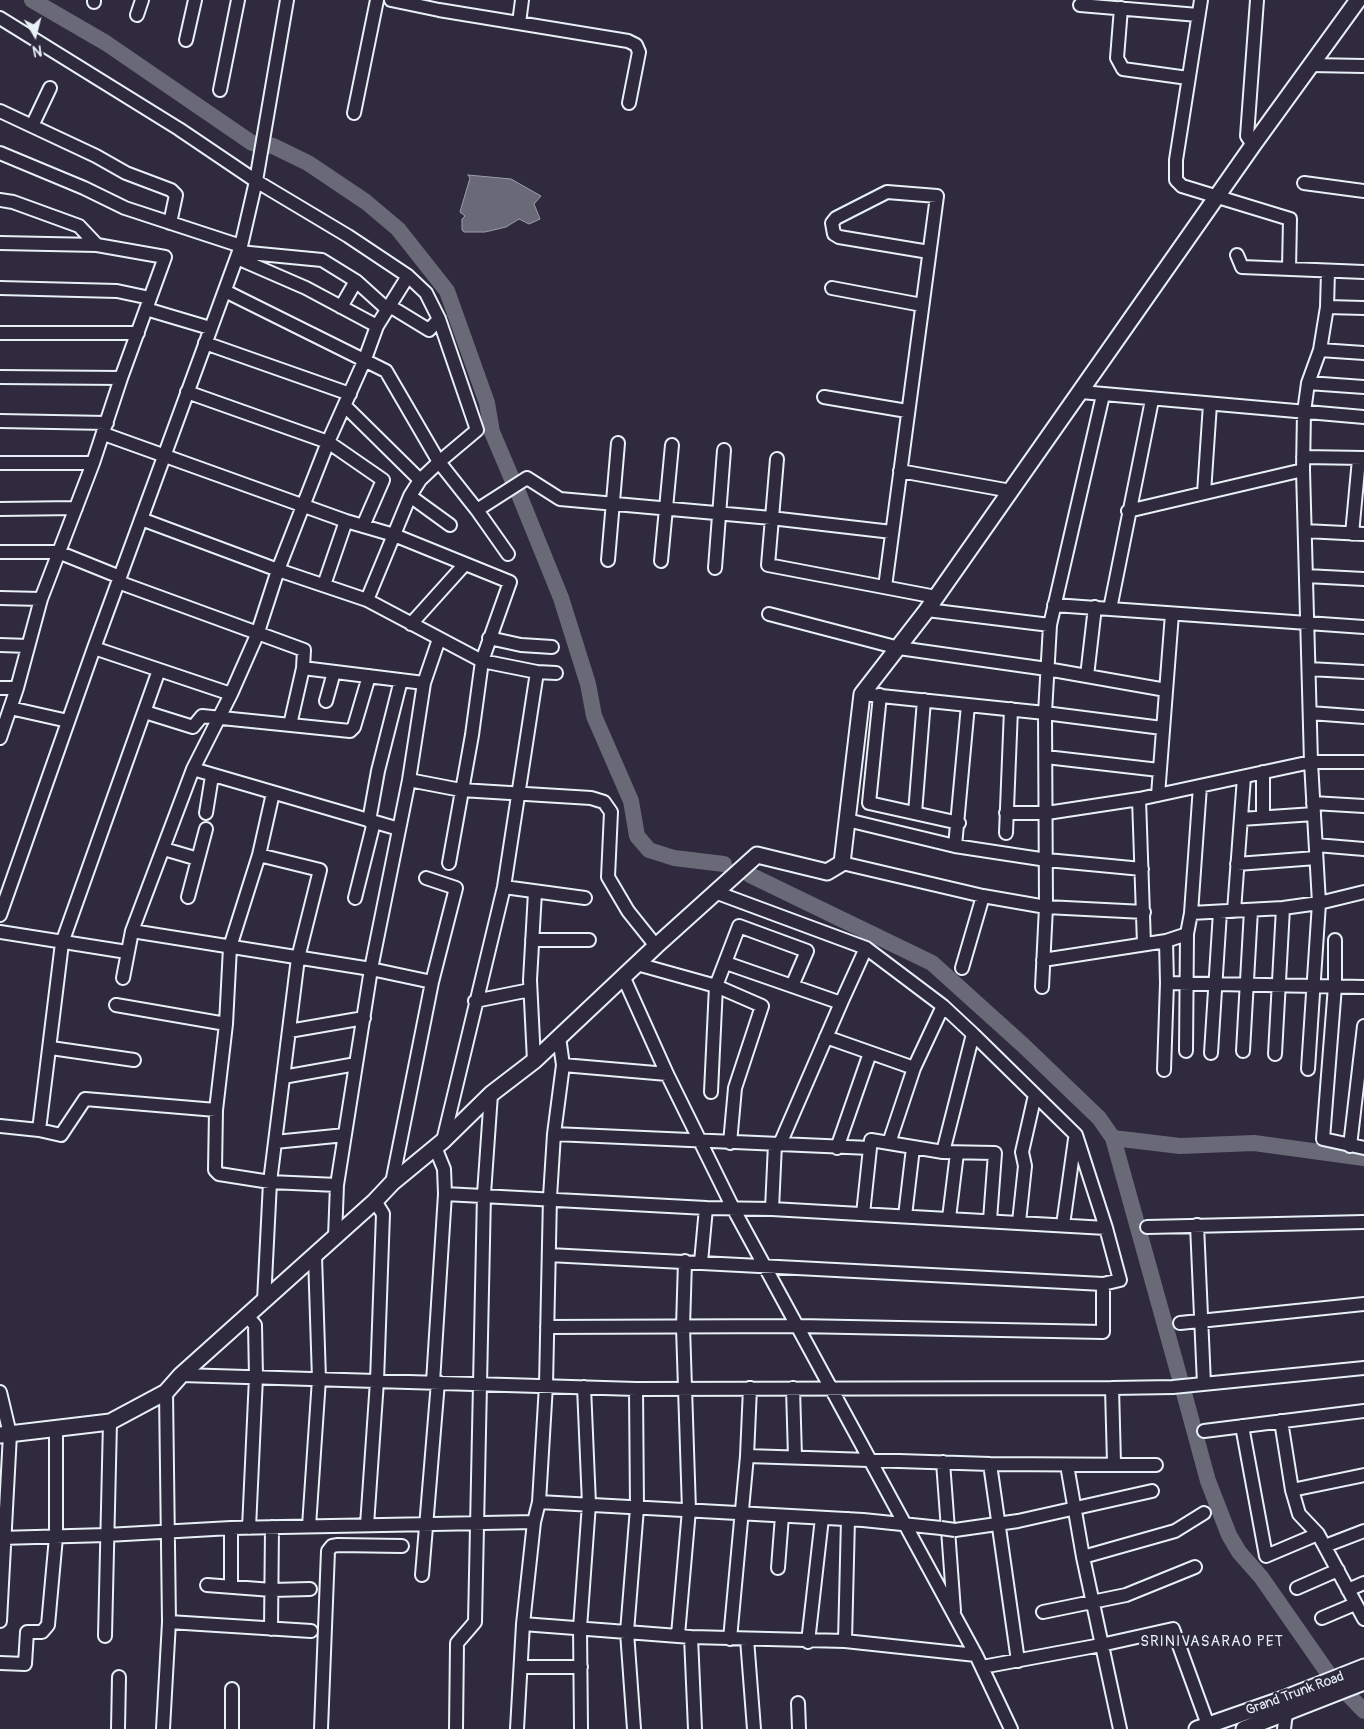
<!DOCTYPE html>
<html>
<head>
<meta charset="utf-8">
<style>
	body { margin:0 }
	#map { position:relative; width:1364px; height:1729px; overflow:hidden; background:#2f2a3d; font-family:Pangolin,sans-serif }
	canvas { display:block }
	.north { position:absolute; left:10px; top:10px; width:50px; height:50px; -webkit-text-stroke:4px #2f2a3d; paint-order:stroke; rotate:172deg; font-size:14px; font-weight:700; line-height:20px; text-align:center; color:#e8f1f8 }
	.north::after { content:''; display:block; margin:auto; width:18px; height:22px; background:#e8f1f8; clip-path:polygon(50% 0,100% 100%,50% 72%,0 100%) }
</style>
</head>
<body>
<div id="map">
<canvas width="1364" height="1729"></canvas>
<div class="north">N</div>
</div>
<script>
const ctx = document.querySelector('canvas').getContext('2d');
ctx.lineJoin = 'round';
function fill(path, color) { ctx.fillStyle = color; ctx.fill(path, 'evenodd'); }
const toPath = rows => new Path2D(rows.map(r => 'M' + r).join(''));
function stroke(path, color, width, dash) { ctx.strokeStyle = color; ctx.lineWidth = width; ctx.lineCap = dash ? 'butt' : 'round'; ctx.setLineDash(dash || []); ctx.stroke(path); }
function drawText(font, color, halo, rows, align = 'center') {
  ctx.font = font + ' Pangolin,sans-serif'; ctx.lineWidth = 4.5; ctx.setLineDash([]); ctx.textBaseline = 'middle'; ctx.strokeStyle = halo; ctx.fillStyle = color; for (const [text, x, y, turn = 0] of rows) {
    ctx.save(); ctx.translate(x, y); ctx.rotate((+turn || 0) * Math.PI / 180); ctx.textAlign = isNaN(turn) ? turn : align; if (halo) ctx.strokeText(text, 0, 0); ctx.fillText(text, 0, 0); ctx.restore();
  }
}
const water = toPath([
	[468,175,511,179,541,196,534,204,540,219,529,224,519,219,506,227,485,232,464,232,462,230,462,219,465,216,460,212,470,178,468,175]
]);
fill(water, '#696978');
stroke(water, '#9c9fab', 1);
stroke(toPath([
	[32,0,106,43,252,143,273,146,308,163,366,202,398,229,447,291,487,403,492,432,512,479],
	[518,492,561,598,588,684,594,716,631,801,637,836,649,850,674,858,724,864],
	[750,875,932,963,1024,1046,1099,1118,1113,1138,1180,1379],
	[1113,1138,1180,1146,1254,1143,1364,1158],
	[1184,1393,1208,1481,1229,1535,1239,1552,1261,1577,1330,1676,1364,1711]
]), '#696978', 16);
const minor = toPath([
	[391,0,439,10,628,41,636,45,639,52,629,103],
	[1201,0,1176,160,1176,180,1182,186,1290,219,1289,269],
	[94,2,94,0],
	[1080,5,1198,15],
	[1121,8,1117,58,1123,69,1188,78],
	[137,15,142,0],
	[0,18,179,129,256,181,348,236,408,276,426,293,439,319,477,430,439,462,420,480,410,496,367,600],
	[519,23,522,0],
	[186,40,195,0],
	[1311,65,1364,66],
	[220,90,238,0],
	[0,111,96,156,126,173,171,190,176,195,170,223],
	[354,113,377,0],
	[32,126,50,88],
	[1253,145,1247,136,1257,0],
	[0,153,84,188,125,208,241,246],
	[1304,183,1364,191],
	[0,200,13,202,79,226,97,245],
	[0,243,97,245,165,257,121,378,93,463,41,599,17,688,0,738],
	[239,252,322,260,356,281,387,309],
	[1237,255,1242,267,1364,272],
	[237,258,306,288,377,326],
	[0,288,117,291,150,298],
	[832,288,922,305],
	[225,291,386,371,439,462,477,510,508,554],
	[388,305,429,330,439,319],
	[341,307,356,281],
	[1327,307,1364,308],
	[146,309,210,328],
	[0,333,138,333],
	[205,343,350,394],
	[1320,350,1364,353],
	[0,377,121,378],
	[1308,383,1364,387],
	[187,392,328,442,383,480,363,526],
	[1081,392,1364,417],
	[824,397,907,411],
	[345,406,420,480],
	[0,421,107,423],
	[104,434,346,521,394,535,510,582,482,661,472,735,449,863],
	[1303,457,1364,458],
	[777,459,768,565,936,597],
	[0,463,93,463],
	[900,471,1011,491],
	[1204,493,1210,404],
	[410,496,450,525],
	[0,509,76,508],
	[477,510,527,478,560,499,771,518,892,532],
	[1128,511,1303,470],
	[141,519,278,570,367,600,482,661,537,672,556,673],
	[1305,531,1364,534],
	[1352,534,1359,459],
	[0,552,58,552,120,577],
	[608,560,618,443],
	[661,561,672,445],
	[715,568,724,450],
	[1306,576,1364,579],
	[118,582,304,650,303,668,424,683],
	[324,585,346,521],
	[885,587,937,196,887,192,836,218,832,223,834,234,839,237,929,252],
	[0,598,41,599],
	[1054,605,1364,627],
	[1110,609,1152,400],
	[927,610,1050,625],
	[769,614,899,648,1047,669,1166,690],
	[411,624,465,564],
	[489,638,521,645,552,647],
	[0,645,28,646],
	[94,648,231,694],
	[1309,669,1364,672],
	[1087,676,1095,607],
	[0,688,17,688],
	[862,694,1045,713,1162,728],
	[880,695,869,803,959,823],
	[326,701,334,672],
	[10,708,68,721],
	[145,712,193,727,202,716,350,731,354,727,369,676],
	[1310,713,1364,717],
	[290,725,303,668],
	[1046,757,1159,770],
	[193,769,399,829],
	[409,780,461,790,591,798,604,802,611,812,608,877,628,911,656,946],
	[273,793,259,855,230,947,226,1024,216,1110,215,1170,219,1174,270,1182,337,1185],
	[1158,795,1172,614],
	[1139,799,1144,944],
	[1313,803,1364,806],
	[206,813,212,776],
	[915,813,924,700],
	[1006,813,1047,813,1139,799,1311,762,1364,762],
	[1263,817,1263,772],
	[1241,819,1314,814],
	[847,820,955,846,1047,860,1142,869],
	[369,821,378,771,401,680],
	[1006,833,1011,709],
	[1316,845,1364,849],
	[955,846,968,705],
	[164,849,198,859],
	[259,855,320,870,298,958,270,1182,264,1301],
	[842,863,983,896,1046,907,1144,912],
	[1237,864,1316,858],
	[504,887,585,898],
	[188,897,206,829],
	[355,898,374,822],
	[1234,911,1244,777],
	[1191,913,1283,908,1319,903,1364,892],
	[0,915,94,648,241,246,256,181,287,0],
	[132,931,371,969,432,982],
	[0,932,127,952],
	[532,940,589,940],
	[1335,940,1335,986,1323,1139,1364,1148],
	[1043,960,1166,941,1187,934],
	[726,963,841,1003,780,1144],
	[637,964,716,986,762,1006,735,1088,730,1143],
	[962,968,983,896],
	[623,976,667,1074,733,1208,976,1655,1011,1729],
	[123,978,132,931,193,769,231,694,257,635,278,570,328,442,365,359,377,326,408,276],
	[1167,983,1364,987],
	[1042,987,1046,907,1045,713,1050,625,1103,395],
	[475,1001,530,990],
	[841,1003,866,948],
	[116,1005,226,1024],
	[289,1031,364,1018],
	[826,1037,914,1068],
	[51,1048,134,1060],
	[1186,1051,1187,934,1191,913,1200,786],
	[1243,1051,1251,910],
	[1211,1053,1220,912],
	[1275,1054,1283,908],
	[534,1061,530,980,535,892],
	[563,1065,667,1074],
	[1308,1069,1319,903,1311,762,1303,470,1304,412,1308,383,1320,350,1327,307,1328,271],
	[1164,1070,1167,983,1166,941],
	[283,1077,356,1064],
	[711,1092,716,986,739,926,807,951,792,986],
	[0,1126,39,1130,62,943,159,670],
	[39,1130,61,1135,85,1099,216,1110],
	[554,1134,870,1148,863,1214],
	[443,1141,504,887,537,672],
	[275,1142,345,1135],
	[889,1143,914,1068,943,1006],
	[1350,1146,1364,1026],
	[435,1147,444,1169,445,1194],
	[837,1148,870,1053],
	[870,1148,871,1140,943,1152,995,1153,990,1220],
	[943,1152,973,1034],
	[392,1183,432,982,456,888,426,878],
	[772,1209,775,1144],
	[905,1216,913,1148],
	[949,1218,957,1153],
	[1019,1222,1025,1166,1022,1152,1035,1095],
	[1063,1225,1075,1139],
	[1197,1225,1204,1384],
	[1147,1227,1364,1222],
	[335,1237,337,1185,371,969,409,780,424,683,439,639],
	[549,1255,1103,1284,1120,1280,1106,1228,1076,1135,973,1034,943,1006,866,948,715,892],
	[701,1262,706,1208],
	[247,1316,255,1325,256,1377,249,1528],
	[1180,1323,1364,1304],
	[547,1327,798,1326,1103,1332,1103,1284],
	[181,1375,636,1389,1112,1388,1173,1387,1364,1368],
	[433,1382,445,1194,706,1208,772,1209,1106,1228],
	[793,1388,795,1457],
	[1112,1388,1114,1463],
	[0,1392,10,1434,0,1621],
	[1281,1421,1292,1490,1299,1514,1318,1534,1364,1619],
	[1242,1426,1266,1556,1318,1534],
	[1204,1431,1364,1411],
	[747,1456,990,1464,1156,1465],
	[943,1462,954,1611],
	[990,1464,1018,1661],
	[1067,1465,1083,1557,1120,1729],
	[1292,1490,1364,1475],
	[539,1502,863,1520,941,1528],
	[367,1525,377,1381,383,1214,375,1201],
	[309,1526,319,1379,315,1256],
	[231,1528,231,1586],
	[955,1530,1018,1521,1152,1491],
	[0,1538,107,1535,231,1528,534,1522],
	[1325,1546,1364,1531],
	[1083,1557,1175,1531,1204,1513],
	[778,1568,782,1516],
	[422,1575,438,1382],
	[207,1585,272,1590,310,1589],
	[1297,1588,1338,1570],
	[1348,1590,1364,1583],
	[1043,1612,1126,1595,1195,1567],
	[1322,1618,1355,1604],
	[169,1622,311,1631],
	[523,1624,691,1637,845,1641,976,1655],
	[271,1629,272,1527],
	[678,1635,689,1510,683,1327,685,1261],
	[105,1636,110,1422],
	[691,1637,695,1729],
	[730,1639,747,1456,750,1388],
	[747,1639,754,1729],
	[845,1641,848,1519],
	[808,1642,822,1518],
	[0,1663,25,1664,27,1632,42,1632,48,1625,56,1537,56,1429],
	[521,1667,581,1667],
	[982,1667,1101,1645,1173,1629,1208,1725],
	[232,1689,232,1729],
	[798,1703,799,1729],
	[118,1729,119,1677],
	[163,1729,169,1622,166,1392],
	[321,1729,328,1551,332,1546,338,1545,402,1546],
	[456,1729,457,1643,475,1622,484,1194,491,1094],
	[517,1729,523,1624,534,1522,539,1502,546,1385,550,1197,554,1134,563,1065,559,1037],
	[581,1729,580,1628,589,1504,584,1387],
	[634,1729,627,1632,637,1508,636,1389],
	[1284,1729,1286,1713]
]);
const major = toPath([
	[0,1435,110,1422,166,1392,181,1375,375,1201,392,1183,443,1141,491,1094,534,1061,656,946,757,855,827,872,842,863,862,694,927,610,1253,145,1358,0],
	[1197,1729,1283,1699,1364,1667],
	[1244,1729,1364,1682]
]);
stroke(minor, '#e8f1f8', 16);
stroke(major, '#e8f1f8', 19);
stroke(minor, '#2f2a3d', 12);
stroke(major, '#2f2a3d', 15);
const minorBridge = toPath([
	[941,1528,955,1530]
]);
stroke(minorBridge, '#e8f1f8', 16, []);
stroke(minorBridge, '#2f2a3d', 12);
drawText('14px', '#e8f1f8', '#2f2a3d', [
	["Grand Trunk Road",1295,1694,-20]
]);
ctx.letterSpacing = '1px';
drawText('15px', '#e8f1f8', '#2f2a3d', [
	["SRINIVASARAO PET",1212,1642]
]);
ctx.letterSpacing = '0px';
</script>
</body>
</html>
